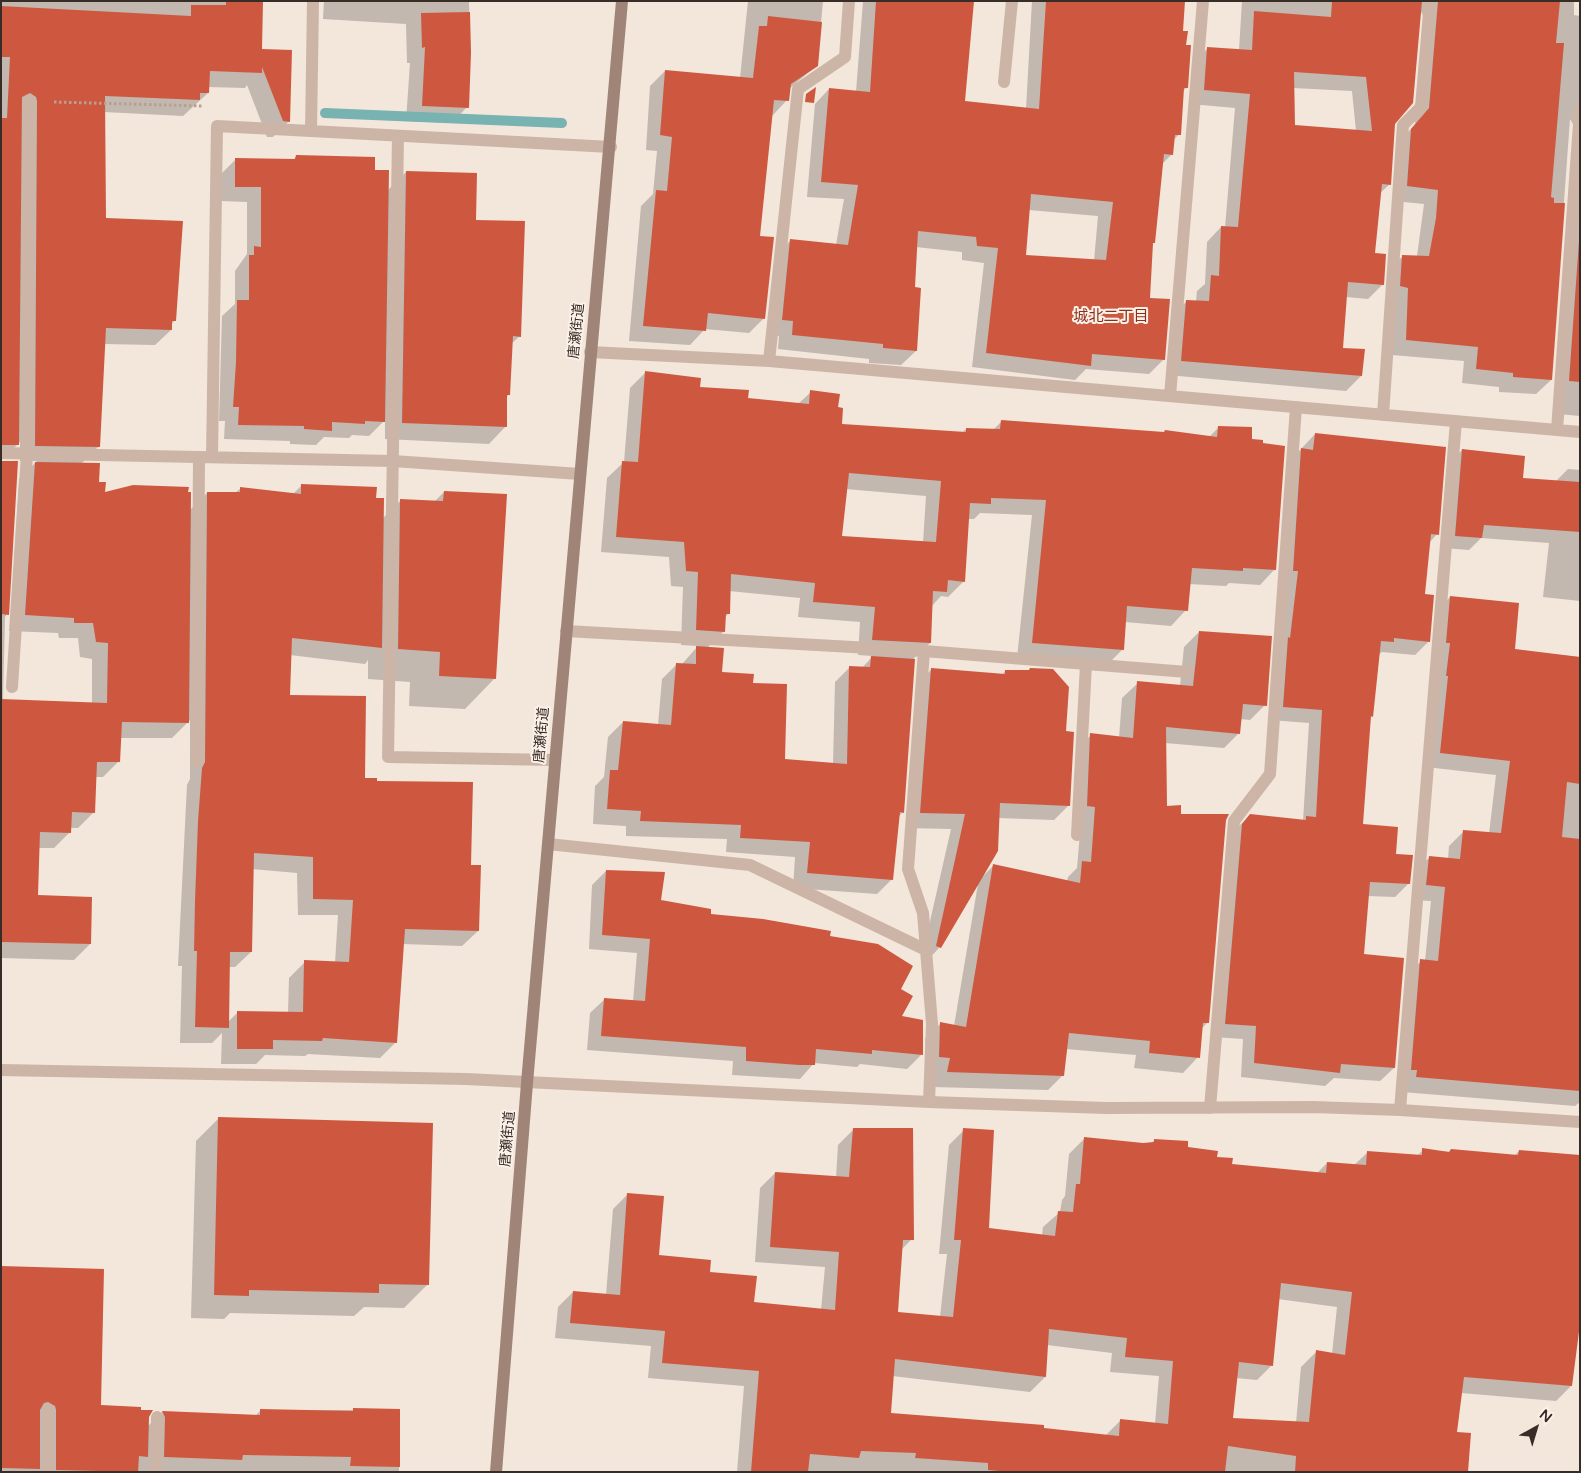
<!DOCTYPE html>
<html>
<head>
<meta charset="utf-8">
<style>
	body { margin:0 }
	#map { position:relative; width:1581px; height:1473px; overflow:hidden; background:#f3e6db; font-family:"Varela Round",sans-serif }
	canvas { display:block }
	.frame { position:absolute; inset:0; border:2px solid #382c27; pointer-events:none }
	.north { position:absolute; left:1511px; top:1403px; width:50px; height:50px; -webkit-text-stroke:4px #fbf1e8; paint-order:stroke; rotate:39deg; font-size:14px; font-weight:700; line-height:20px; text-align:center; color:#382c27 }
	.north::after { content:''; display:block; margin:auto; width:18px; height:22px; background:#382c27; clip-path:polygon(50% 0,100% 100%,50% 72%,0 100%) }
</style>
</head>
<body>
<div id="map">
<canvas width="1581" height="1473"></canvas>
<div class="frame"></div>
<div class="north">N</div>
</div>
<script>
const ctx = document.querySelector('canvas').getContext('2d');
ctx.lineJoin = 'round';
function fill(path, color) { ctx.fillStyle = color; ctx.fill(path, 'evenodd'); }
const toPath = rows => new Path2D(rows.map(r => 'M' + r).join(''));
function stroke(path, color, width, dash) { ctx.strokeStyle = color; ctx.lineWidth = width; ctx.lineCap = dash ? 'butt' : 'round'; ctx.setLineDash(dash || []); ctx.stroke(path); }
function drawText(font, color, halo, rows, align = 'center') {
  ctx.font = font + ' "Varela Round","Noto Sans JP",sans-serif'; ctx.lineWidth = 4; ctx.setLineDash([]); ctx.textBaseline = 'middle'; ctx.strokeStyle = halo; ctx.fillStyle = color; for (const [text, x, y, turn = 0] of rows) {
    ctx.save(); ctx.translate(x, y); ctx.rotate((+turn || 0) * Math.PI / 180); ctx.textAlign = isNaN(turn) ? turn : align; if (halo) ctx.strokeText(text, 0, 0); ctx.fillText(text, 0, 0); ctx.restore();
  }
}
fill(toPath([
	[1,1,261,1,261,51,289,121,273,137,267,137,247,85,245,88,208,87,208,93,183,116,104,112,105,219,175,320,171,325,171,330,155,345,104,344,99,446,81,464,104,493,189,511,207,493,235,493,241,488,293,494,302,485,375,499,382,519,401,500,434,502,444,492,495,678,465,709,409,706,410,682,368,679,368,660,365,664,290,655,289,696,364,779,376,782,470,866,478,931,462,946,402,944,396,1042,380,1058,308,1054,305,1056,265,1055,256,1064,221,1064,222,1033,212,1043,180,1043,182,966,178,966,187,785,190,779,190,720,172,738,120,738,119,761,103,777,95,777,94,812,78,828,70,828,70,832,54,848,38,848,37,897,90,944,74,960,1,958,1,462,7,614,5,617,3,701,92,704,92,659,80,657,78,638,59,638,58,633,9,631,19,479,37,461,20,461,20,442,1,461],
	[252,869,297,873,298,915,338,915,335,963,305,962,289,978,288,1013,238,1012,228,1022,228,967,235,967,251,952],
	[324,1,469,1,470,53,467,107,452,123,406,121,410,63,407,63,406,24,323,19],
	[748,1,823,1,817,65,789,89,787,100,772,116,758,237,764,318,749,333,705,329,690,345,629,341,641,206,653,194,657,151,646,150,650,86,665,71,740,78],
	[863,1,972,1,964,103,1026,109,1032,1,1184,1,1182,32,1185,46,1186,88,1182,92,1179,134,1173,141,1172,154,1162,164,1152,244,1148,299,1164,359,1149,374,1086,369,1075,380,972,367,984,263,962,260,962,252,916,247,913,289,916,351,901,365,869,363,869,359,778,349,779,336,767,335,776,255,791,240,836,245,844,199,807,197,815,104,829,89,856,92],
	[1029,210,1098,216,1094,261,1025,256],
	[1242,1,1574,1,1574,15,1580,16,1580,416,1558,414,1574,126,1570,119,1551,380,1536,394,1499,392,1499,387,1462,383,1464,361,1392,355,1388,271,1403,256,1417,256,1424,204,1393,201,1397,145,1415,124,1424,17,1420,10,1394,123,1390,184,1379,194,1373,255,1383,284,1368,299,1346,297,1341,349,1361,376,1346,391,1167,375,1172,316,1187,301,1196,302,1197,291,1205,284,1207,242,1221,227,1225,228,1235,108,1190,104,1193,63,1208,48,1239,50],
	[1293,88,1352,91,1356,131,1294,127],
	[296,157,374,171,388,190,406,172,475,222,520,336,511,344,509,394,506,398,506,426,489,444,385,439,385,420,369,436,352,435,349,438,324,437,316,445,290,444,290,441,224,439,225,421,219,421,222,316,235,304,235,271,247,254,247,202,220,201,221,174,236,159,293,160],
	[646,372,699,388,747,399,798,404,811,392,836,408,841,425,962,433,966,429,993,430,1001,422,1209,437,1219,427,1251,440,1275,569,1260,585,1229,583,1226,586,1189,584,1186,610,1171,626,1125,622,1123,649,1107,665,1017,658,1032,515,980,513,974,519,967,519,963,582,948,597,941,596,931,607,930,643,914,658,903,812,899,816,892,879,877,894,793,888,795,857,726,852,727,839,626,836,626,826,593,824,595,786,604,777,608,737,623,722,658,725,662,679,677,664,682,664,698,646,681,645,683,587,671,586,669,557,601,552,607,478,624,462,630,388],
	[846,489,926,496,923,543,841,537],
	[729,591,800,598,798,617,860,622,858,655,873,656,862,668,850,667,835,682,833,764,784,760,752,685,720,673,707,648,724,631,725,617,729,613],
	[1315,434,1437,534,1429,543,1424,595,1429,641,1415,655,1382,652,1378,655,1372,716,1369,719,1362,825,1395,855,1409,883,1395,897,1368,896,1363,956,1394,1068,1380,1081,1334,1078,1325,1086,1241,1077,1243,1039,1212,1037,1236,829,1250,815,1303,821,1309,723,1270,720,1288,463],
	[1462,450,1521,479,1556,481,1568,469,1580,470,1580,601,1543,597,1549,543,1481,538,1469,550,1443,548,1450,462],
	[1450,597,1513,650,1580,657,1580,1102,1575,1106,1402,1092,1406,976,1421,961,1425,961,1431,901,1412,900,1414,872,1429,858,1448,859,1449,846,1464,831,1489,834,1496,775,1426,767,1436,612],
	[1199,632,1265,705,1250,720,1240,719,1239,733,1224,748,1165,743,1165,807,1180,816,1225,820,1208,1022,1201,1029,1198,1057,1183,1073,1134,1068,1136,1055,1066,1049,1063,1075,1048,1090,932,1087,925,1039,940,1024,954,1026,978,884,940,947,925,963,921,961,951,829,906,828,916,685,931,670,1002,675,1005,671,1027,672,1030,669,1065,732,1069,805,1054,820,998,818,983,876,993,866,1067,882,1068,877,1077,868,1081,821,1076,750,1091,735,1119,738,1122,698,1138,683,1180,686,1184,647],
	[606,871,659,901,709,915,828,937,899,990,900,1017,921,1055,907,1069,860,1064,857,1067,814,1063,800,1079,732,1075,733,1061,587,1050,590,1013,605,999,633,1002,637,953,589,949,592,885],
	[219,1118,427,1285,404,1308,364,1307,354,1316,230,1313,224,1319,191,1318,196,1141],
	[854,1129,912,1239,901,1250,897,1313,940,1317,947,1254,939,1254,949,1145,964,1130,987,1229,1042,1236,1043,1227,1060,1212,1062,1200,1065,1196,1069,1154,1084,1139,1143,1144,1151,1143,1155,1140,1215,1158,1230,1165,1317,1173,1327,1163,1354,1165,1367,1153,1417,1156,1423,1150,1514,1156,1519,1151,1580,1225,1580,1330,1578,1332,1571,1386,1556,1401,1461,1393,1456,1433,1467,1472,737,1472,744,1386,648,1378,651,1346,555,1338,558,1307,573,1292,606,1295,613,1209,628,1194,658,1256,709,1273,753,1304,821,1310,825,1267,755,1262,760,1188,775,1173,836,1178,838,1145],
	[1278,1299,1337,1307,1332,1354,1316,1352,1301,1367,1296,1423,1232,1419,1236,1378,1257,1380,1272,1365],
	[1047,1345,1112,1353,1110,1372,1159,1376,1155,1424,1121,1420,1105,1436,890,1414,892,1376,1030,1392,1045,1377],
	[1,1268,100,1407,140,1411,148,1417,147,1427,162,1412,255,1416,261,1410,399,1410,399,1472,1,1472]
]), '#0003');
stroke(toPath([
	[325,113,562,123]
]), '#78b2b1', 10);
fill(toPath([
	[226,1,263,1,262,49,292,50,290,122,283,121,262,67,262,73,210,71,209,93,200,93,200,100,105,96,106,218,183,221,176,321,172,321,172,330,106,328,100,447,35,446,37,101,36,97,30,93,22,97,19,445,1,445,1,118,7,118,10,57,1,57,1,6,191,16,191,5,226,5],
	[876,1,974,1,965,101,1039,109,1046,1,1185,1,1183,31,1188,31,1186,45,1191,45,1188,88,1184,88,1181,135,1175,135,1173,155,1164,154,1155,243,1153,243,1150,298,1170,299,1165,360,1092,354,1091,366,986,353,998,248,977,246,976,237,918,231,915,287,921,288,917,351,883,348,883,344,792,335,793,321,782,320,790,239,848,245,858,185,821,182,829,88,870,92],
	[1031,194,1113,202,1106,260,1026,255],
	[1332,1,1422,1,1413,103,1395,124,1391,185,1382,184,1375,253,1386,254,1384,285,1348,282,1343,348,1365,349,1362,376,1181,361,1186,300,1209,301,1211,275,1219,276,1221,226,1238,227,1250,94,1204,90,1207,47,1252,50,1254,11,1331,17],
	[1294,72,1366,77,1372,131,1295,125],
	[1438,1,1560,1,1556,43,1564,43,1551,197,1554,198,1554,203,1565,203,1552,380,1513,377,1513,373,1476,369,1478,347,1406,340,1408,288,1400,286,1402,255,1429,256,1436,218,1438,190,1407,186,1411,129,1429,108],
	[470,12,471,53,469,108,422,106,425,47,422,48,421,13],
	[768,16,822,22,818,66,791,84,789,101,774,100,760,236,774,237,765,319,708,313,706,331,643,326,656,190,667,191,672,137,660,135,665,70,753,78,759,26,767,26],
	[816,87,814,103,805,102,806,94],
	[296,155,375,157,375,170,389,170,385,422,365,421,365,424,332,422,332,431,304,429,304,426,238,425,239,407,233,407,236,362,237,300,249,300,249,255,254,255,254,246,261,247,261,187,235,187,235,158,295,159],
	[406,171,477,173,476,220,525,221,521,337,513,336,510,395,507,395,507,427,402,423],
	[1580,227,1580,382,1569,381],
	[645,371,701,378,700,387,749,390,748,398,809,404,810,390,840,394,838,407,843,408,842,424,966,432,966,428,1000,429,1001,420,1164,432,1165,430,1217,437,1218,426,1252,427,1252,439,1263,440,1263,443,1285,446,1276,570,1243,568,1243,571,1192,568,1188,611,1127,606,1124,650,1032,643,1046,500,991,498,991,504,970,503,965,582,948,580,947,592,933,591,931,643,872,640,875,607,813,602,815,583,731,574,730,614,726,614,725,632,696,630,698,572,686,571,684,542,616,537,622,461,638,462],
	[849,473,941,481,936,542,842,536],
	[1315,433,1446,447,1439,535,1431,534,1425,594,1434,595,1430,642,1394,638,1394,642,1381,641,1373,717,1371,716,1363,824,1398,827,1396,854,1413,855,1410,884,1370,882,1364,954,1404,958,1395,1068,1341,1064,1340,1073,1254,1063,1256,1026,1225,1024,1242,824,1250,814,1306,820,1306,816,1316,817,1322,710,1283,707,1288,637,1290,638,1298,571,1293,571,1301,448,1313,450],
	[1462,449,1525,456,1523,478,1580,482,1580,532,1484,525,1482,538,1455,536],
	[1,461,18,461,9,615,1,614],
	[35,462,100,463,99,482,106,482,105,492,133,485,189,487,188,492,191,492,189,723,122,722,120,762,97,762,95,813,72,812,71,833,40,832,38,895,92,897,91,944,1,942,1,699,107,703,108,643,96,642,93,623,74,623,74,618,25,615],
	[301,484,377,487,376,498,384,498,382,648,292,638,290,695,366,696,365,778,377,778,377,781,473,782,471,865,481,865,479,931,405,929,397,1043,323,1038,322,1041,273,1040,273,1049,237,1049,237,1011,303,1012,304,960,349,962,353,900,313,899,313,857,254,853,252,952,230,952,229,1028,195,1027,197,951,194,951,195,901,198,821,202,768,205,762,207,492,240,492,240,487,301,494],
	[444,491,507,494,496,679,439,676,440,652,398,649,400,499,443,501],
	[1450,596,1519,603,1515,649,1580,657,1580,784,1567,782,1562,837,1580,839,1580,1091,1416,1077,1417,1070,1411,1070,1420,959,1438,961,1445,887,1426,885,1429,856,1460,859,1463,830,1501,833,1510,761,1440,753,1448,676,1446,676,1450,643,1446,643],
	[1199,631,1272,636,1267,706,1243,704,1240,734,1166,727,1167,806,1181,805,1181,814,1229,814,1226,820,1209,1023,1203,1023,1200,1058,1149,1053,1150,1041,1069,1033,1064,1076,947,1072,950,1058,939,1057,940,1022,966,1027,993,864,1080,883,1082,861,1091,862,1095,807,1087,806,1090,733,1133,738,1137,681,1193,686],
	[696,646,724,648,722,672,754,674,753,683,787,684,785,759,847,764,849,666,870,667,871,656,915,659,904,813,900,812,893,880,807,873,810,842,740,838,741,825,640,821,641,811,607,809,610,770,618,770,623,721,671,725,676,663,696,664],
	[931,668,1005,674,1005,670,1029,670,1030,668,1053,669,1069,687,1066,731,1074,732,1070,806,1000,803,998,851,941,948,936,946,965,814,920,813],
	[606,870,665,872,661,900,711,909,711,914,763,919,831,931,830,936,878,944,913,966,901,989,913,996,902,1016,923,1020,923,1055,872,1050,872,1054,816,1049,815,1065,799,1065,746,1061,746,1047,601,1036,604,998,645,1001,650,939,602,935],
	[218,1117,433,1123,429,1285,379,1284,379,1293,249,1290,249,1296,214,1295],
	[853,1128,913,1128,914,1240,903,1240,898,1312,953,1317,961,1240,954,1240,963,1128,994,1130,989,1228,1055,1236,1058,1211,1073,1212,1076,1184,1080,1184,1084,1137,1143,1143,1154,1142,1154,1139,1188,1141,1188,1147,1218,1151,1217,1157,1233,1158,1232,1164,1326,1173,1327,1162,1366,1165,1367,1151,1422,1155,1422,1148,1449,1152,1451,1149,1518,1155,1519,1150,1580,1155,1580,1324,1572,1386,1464,1377,1457,1432,1471,1433,1468,1472,1295,1472,1296,1456,1228,1446,1225,1472,1009,1472,988,1470,988,1463,915,1458,916,1453,861,1451,859,1458,810,1454,808,1472,751,1472,759,1371,662,1363,665,1331,570,1323,573,1291,620,1295,627,1193,664,1196,659,1255,711,1260,710,1272,757,1276,754,1302,835,1310,839,1252,770,1247,775,1172,849,1177],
	[1281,1283,1352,1292,1345,1355,1316,1350,1309,1422,1233,1418,1239,1362,1273,1366],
	[1049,1329,1127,1338,1125,1357,1173,1361,1168,1424,1120,1419,1119,1436,1044,1428,1044,1425,891,1413,895,1359,1046,1377],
	[1,1266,104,1269,101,1405,141,1407,141,1410,153,1410,149,1417,148,1457,139,1456,138,1472,56,1470,56,1410,55,1406,48,1402,44,1403,40,1410,40,1469,1,1468],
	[353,1408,400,1409,400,1467,350,1466,351,1457,243,1455,242,1460,164,1457,165,1417,162,1411,260,1415,260,1409,353,1411]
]), '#ce583f');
stroke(toPath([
	[54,102,203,106]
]), '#b89f90', 3, [2.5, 2.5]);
stroke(toPath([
	[1004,82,1012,1],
	[311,131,313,1],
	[398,136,388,757,555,760],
	[590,352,769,361,1580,432],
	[769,361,798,89,845,57,849,1],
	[1170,396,1203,1],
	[1383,415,1403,125,1421,107,1430,1],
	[1557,430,1580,110],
	[1,453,393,461,580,474],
	[212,457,217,126,611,147],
	[566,631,924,651,1187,672],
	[924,651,908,869,923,913,932,1024,929,1102],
	[12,687,27,454,29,101],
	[197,762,199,457],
	[1077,835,1086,664],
	[548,844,750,865,926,950],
	[1,1070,466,1079,929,1102,1106,1108,1313,1107,1400,1110,1580,1122],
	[1210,1108,1234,821,1270,774,1296,407],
	[1400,1110,1456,421],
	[48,1472,48,1410],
	[156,1472,157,1417]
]), '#ccb5a6', 12);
stroke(toPath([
	[496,1472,527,1083,622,1]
]), '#a08477', 12);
drawText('14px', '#382c27', '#fbf1e8', [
	["唐瀬街道",577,331,-84],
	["唐瀬街道",542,735,-85],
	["唐瀬街道",508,1139,-85]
]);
drawText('15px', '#8c2f1b', '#fbf1e8', [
	["城北二丁目",1111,317]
]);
</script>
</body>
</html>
